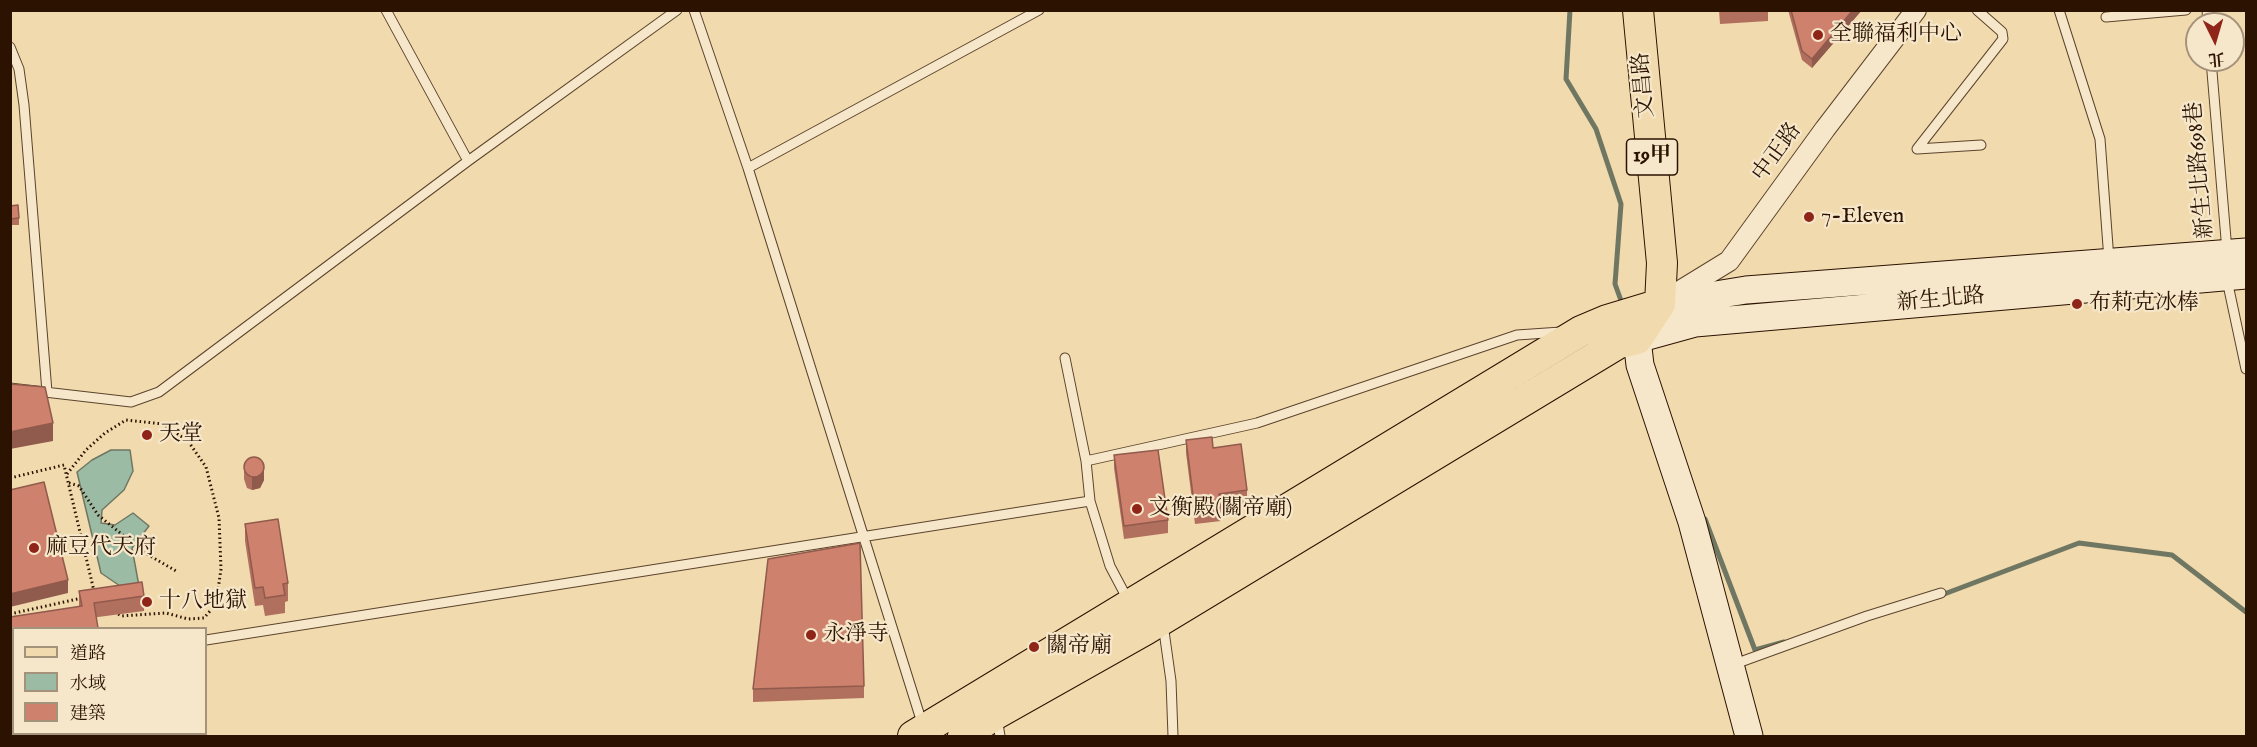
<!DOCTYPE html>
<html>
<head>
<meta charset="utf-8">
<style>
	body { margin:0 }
	#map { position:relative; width:2257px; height:747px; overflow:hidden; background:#f1daad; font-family:"IM FELL English","Noto Serif TC",serif }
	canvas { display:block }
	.frame { position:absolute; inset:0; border:12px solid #2b1201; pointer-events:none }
	.legend { position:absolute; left:12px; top:627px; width:195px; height:108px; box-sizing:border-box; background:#f6e7ca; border:2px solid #a5927a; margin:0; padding:8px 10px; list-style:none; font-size:18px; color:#2b1201 }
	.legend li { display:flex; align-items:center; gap:12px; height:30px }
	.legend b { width:30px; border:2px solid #a5927a }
	.north { position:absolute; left:2185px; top:12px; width:60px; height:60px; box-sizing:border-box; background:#f6e7ca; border:2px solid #a5927a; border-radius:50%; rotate:175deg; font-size:16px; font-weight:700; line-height:24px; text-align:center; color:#2b1201 }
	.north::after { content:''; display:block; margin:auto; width:21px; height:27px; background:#8f2418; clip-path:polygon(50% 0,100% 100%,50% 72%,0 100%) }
</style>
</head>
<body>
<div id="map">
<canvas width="2257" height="747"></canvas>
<div class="frame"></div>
<ul class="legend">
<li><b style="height:8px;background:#f1daad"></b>道路</li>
<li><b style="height:16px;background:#9cbba5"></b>水域</li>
<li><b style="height:16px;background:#ce816c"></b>建築</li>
</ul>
<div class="north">北</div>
</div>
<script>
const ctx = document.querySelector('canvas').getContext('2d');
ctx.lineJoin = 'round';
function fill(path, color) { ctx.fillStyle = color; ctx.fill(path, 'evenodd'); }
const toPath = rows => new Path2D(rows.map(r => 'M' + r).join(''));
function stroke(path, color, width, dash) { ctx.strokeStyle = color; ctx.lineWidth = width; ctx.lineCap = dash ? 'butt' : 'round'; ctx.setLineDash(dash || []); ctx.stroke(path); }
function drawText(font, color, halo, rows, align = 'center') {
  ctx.font = font + ' "IM FELL English","Noto Serif TC",serif'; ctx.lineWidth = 4.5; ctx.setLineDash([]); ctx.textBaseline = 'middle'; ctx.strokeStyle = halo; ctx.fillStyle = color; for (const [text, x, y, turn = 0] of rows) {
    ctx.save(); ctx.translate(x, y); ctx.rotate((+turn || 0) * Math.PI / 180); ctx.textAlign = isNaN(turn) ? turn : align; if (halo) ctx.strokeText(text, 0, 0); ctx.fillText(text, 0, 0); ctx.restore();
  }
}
const water = toPath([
	[111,450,130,450,133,471,124,490,102,510,101,523,115,525,133,513,149,526,132,548,139,586,123,588,101,573,77,472,92,460,111,450]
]);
fill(water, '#9cbba5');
stroke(water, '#6f7763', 1.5);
stroke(toPath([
	[1570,10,1566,79,1596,129,1621,204,1615,284,1623,306],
	[1705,519,1755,650,1784,642],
	[1939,596,2079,543,2172,555,2246,612]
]), '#6f7763', 5);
const lane = toPath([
	[386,10,468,161],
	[694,10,748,168,923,726],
	[1977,10,2002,32,2003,39,1917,149,1981,145],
	[2059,10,2100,139,2109,260],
	[2207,10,2208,24],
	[2106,17,2186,10],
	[10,47,19,69,24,105,47,392],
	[2211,60,2227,251],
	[748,168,1039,10],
	[2227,280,2246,369],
	[1065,358,1086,461,1090,501,1110,566,1129,602],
	[10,388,131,402,159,392,468,161,677,10],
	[1086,461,1257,423,1517,335,1561,332],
	[1163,624,1171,681,1173,736],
	[206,640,1090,501],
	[1732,665,1867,616,1941,593],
	[10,668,14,668],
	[997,718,1000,736]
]);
const street = toPath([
	[1667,299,1729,261,1825,129,1916,10]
]);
const secondary = toPath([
	[1660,304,1746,290,2246,252],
	[1749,736,1692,522,1640,365,1637,339,1695,323,2246,275]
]);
const primary = toPath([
	[913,736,1581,331,1607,320,1660,304],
	[963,736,996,714,1145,630,1619,343,1637,339,1660,304,1662,263,1638,10]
]);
stroke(lane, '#5c442c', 11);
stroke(street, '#5c442c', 22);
stroke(secondary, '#2b1201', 29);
stroke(primary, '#2b1201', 32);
stroke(toPath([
	[67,474,86,450,105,433,126,420,163,424,188,441,206,467,219,518,221,569,216,604,204,618,188,619,166,613,121,616,117,613],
	[10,478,64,465,94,591],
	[69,483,79,486,98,515,145,553,176,571],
	[10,614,82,598]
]), '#2b1201', 3, [1.5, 3]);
stroke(lane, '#f6e7ca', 9);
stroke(street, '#f6e7ca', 20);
stroke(secondary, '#f6e7ca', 27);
stroke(primary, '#f1daad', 30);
fill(toPath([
	[1719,10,1768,10,1768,21,1720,24],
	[1788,10,1862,10,1812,68,1802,60],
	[10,206,19,218,19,225,10,225],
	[1186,440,1213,448,1247,490,1247,503,1221,507,1221,521,1195,524,1186,453],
	[1114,455,1168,520,1168,533,1124,539,1114,468],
	[244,467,264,480,260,488,252,490,247,488,244,479],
	[245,524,288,583,288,601,285,602,285,613,265,616,263,605,255,606,245,541],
	[79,591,144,596,144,611,14,628,14,661,10,661,10,617,79,607],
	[864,686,864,698,753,702,753,689]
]), '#b16f5d');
fill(toPath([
	[1853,10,1862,10,1812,68,1812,59],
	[53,423,53,441,10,449,10,432],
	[264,467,264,480,260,488,252,490,252,477],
	[68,580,68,593,10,607,10,594]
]), '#905a4c');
const building = toPath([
	[1791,10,1853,10,1812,59,1802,51,1791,10],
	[18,205,19,218,10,219,10,206,18,205],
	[10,384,45,387,53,423,10,432,10,384],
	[1212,437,1213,448,1241,444,1247,490,1219,494,1221,508,1195,511,1186,440,1212,437],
	[1158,450,1168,520,1124,526,1114,455,1158,450],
	'244 467a10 10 0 1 1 20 0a10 10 0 1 1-20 0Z',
	[44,482,68,580,10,594,10,490,44,482],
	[278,519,288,583,283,584,285,595,265,598,263,587,255,588,245,524,278,519],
	[860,543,864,686,753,689,768,559,860,543],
	[142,582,144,596,94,603,98,628,14,628,14,645,10,646,10,617,82,606,79,591,142,582]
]);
fill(building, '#ce816c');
stroke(building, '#905a4c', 1.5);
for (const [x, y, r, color] of [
	[1818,35,6,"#8f2418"],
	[1809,217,6,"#8f2418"],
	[2077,304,6,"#8f2418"],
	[147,435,6,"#8f2418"],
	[1137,509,6,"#8f2418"],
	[34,548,6,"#8f2418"],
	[147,602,6,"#8f2418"],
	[811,635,6,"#8f2418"],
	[1034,647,6,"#8f2418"]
]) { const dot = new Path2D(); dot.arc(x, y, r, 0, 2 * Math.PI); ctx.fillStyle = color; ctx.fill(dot); stroke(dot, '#f6e7ca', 2); }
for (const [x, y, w] of [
	[1652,157,51]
]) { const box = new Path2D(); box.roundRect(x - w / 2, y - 18, w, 36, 4.5); ctx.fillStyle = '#f6e7ca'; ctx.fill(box); stroke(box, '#2b1201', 1.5); }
drawText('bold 21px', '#2b1201', null, [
	["19甲",1652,157]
]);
drawText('22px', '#2b1201', '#f6e7ca', [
	["全聯福利中心",1830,35],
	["7-Eleven",1821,217],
	["布莉克冰棒",2089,304],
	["天堂",159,435],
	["文衡殿(關帝廟)",1149,509],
	["麻豆代天府",46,548],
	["十八地獄",159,602],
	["永淨寺",823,635],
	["關帝廟",1046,647]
], 'left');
drawText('22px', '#2b1201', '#f6e7ca', [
	["文昌路",1645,85,-95],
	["中正路",1778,153,-54],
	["新生北路698巷",2201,170,-95],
	["新生北路",1941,301,-5]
]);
</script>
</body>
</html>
